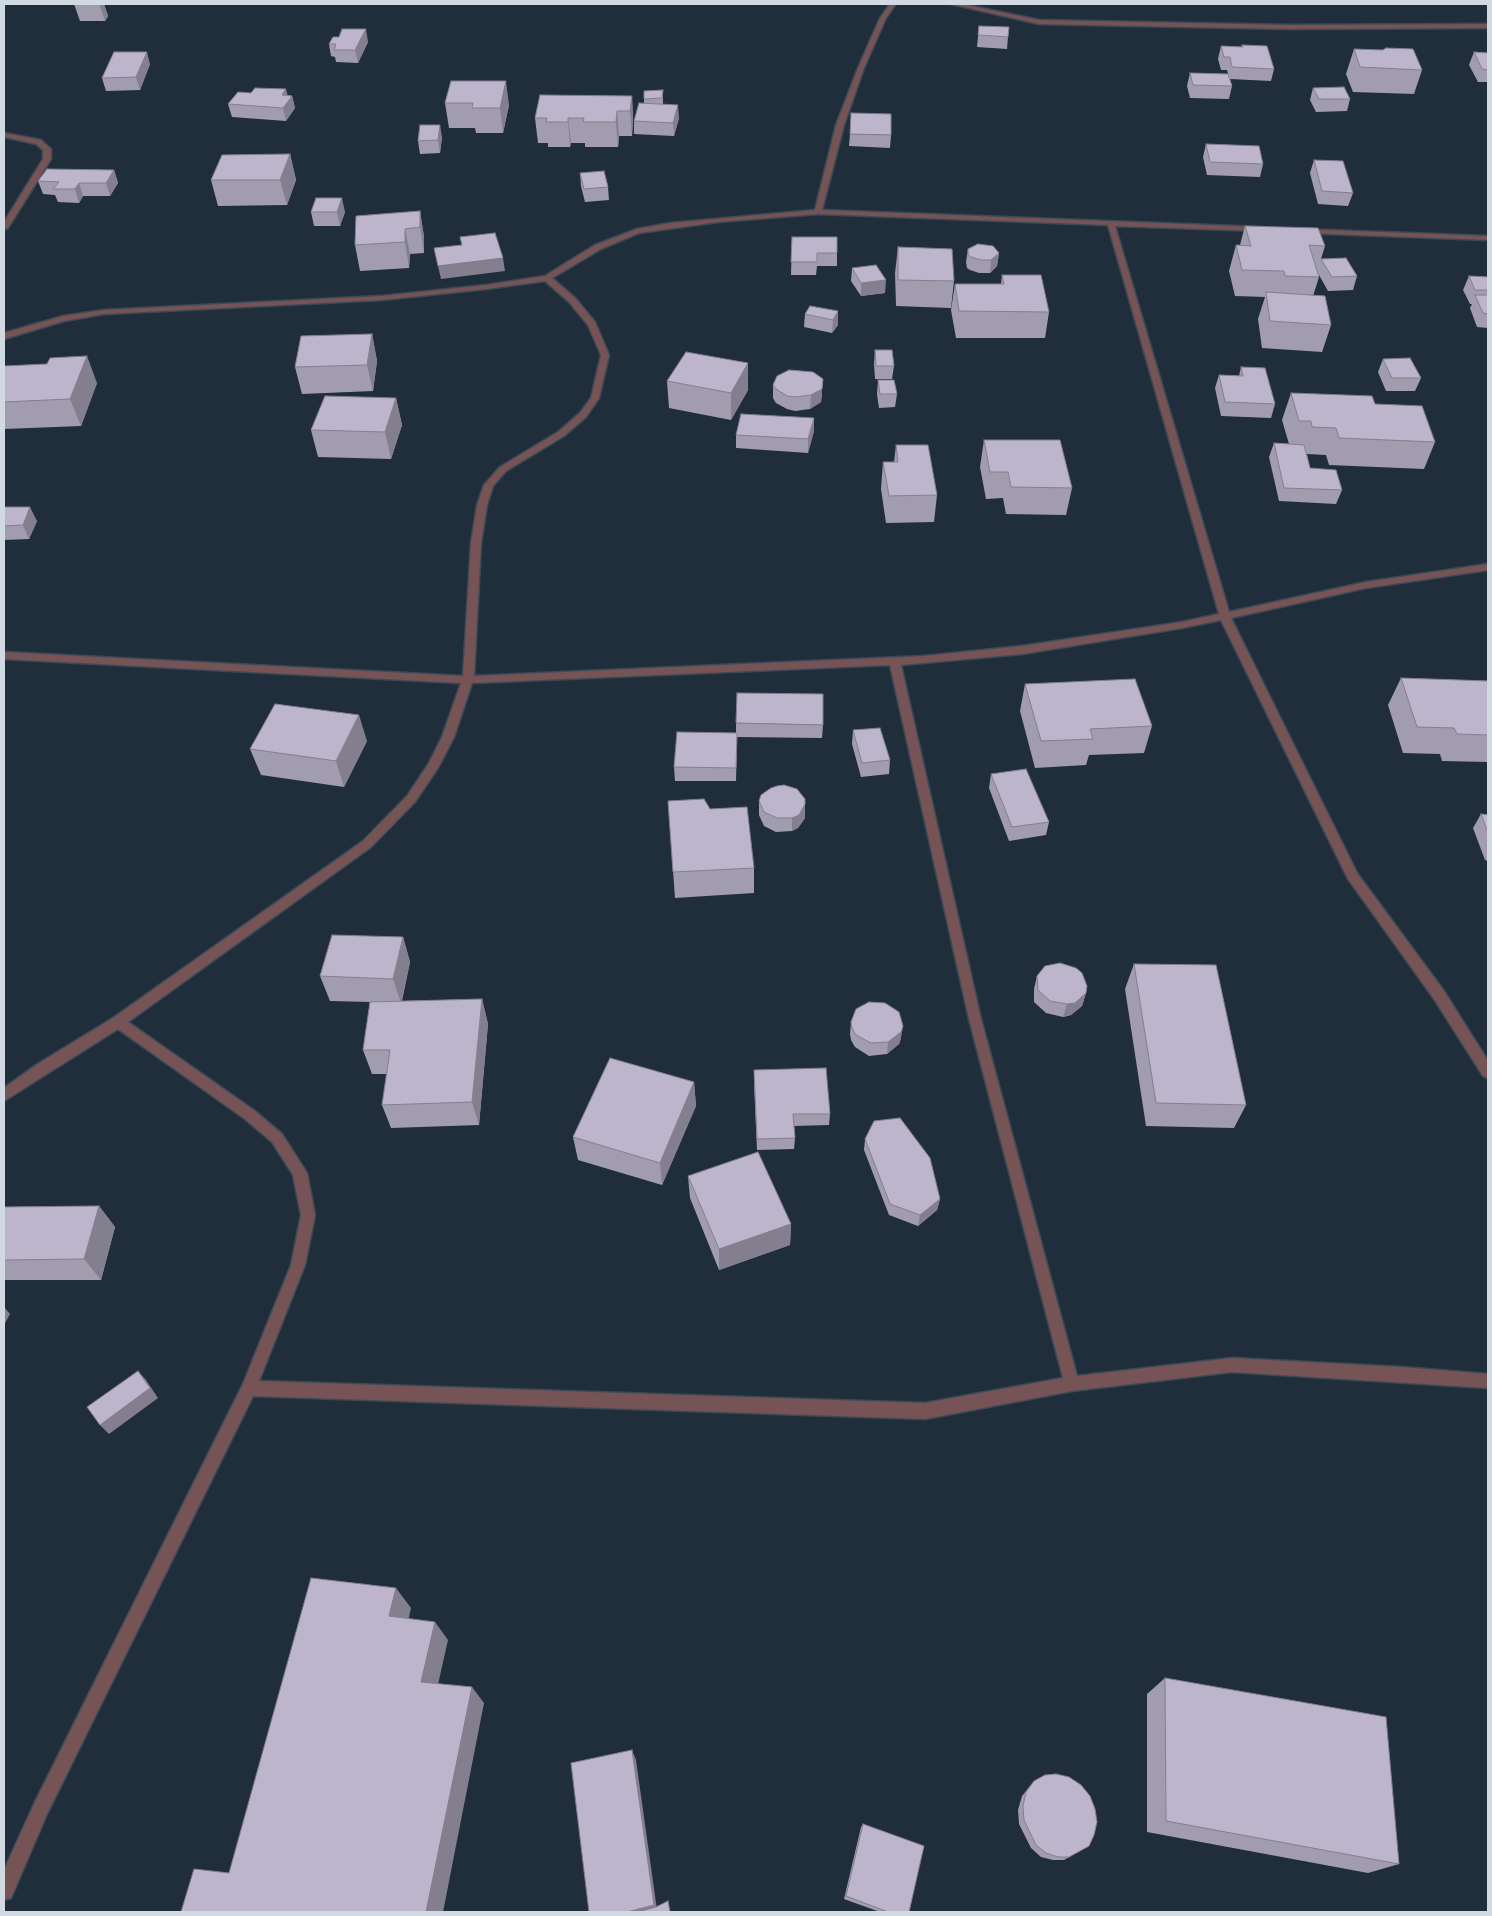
<!DOCTYPE html>
<html>
<head>
<meta charset="utf-8">
<style>
	body { margin:0 }
	#map { position:relative; width:1492px; height:1916px; overflow:hidden; background:#202e3c; font-family:Mulish,sans-serif }
	canvas { display:block }
	.frame { position:absolute; inset:0; border:5px solid #d1dae3; pointer-events:none }
</style>
</head>
<body>
<div id="map">
<canvas width="1492" height="1916"></canvas>
<div class="frame"></div>
</div>
<script>
const ctx = document.querySelector('canvas').getContext('2d');
ctx.lineJoin = 'round';
const toPath = rows => new Path2D(rows.map(r => 'M' + r).join(''));
function stroke(path, color, width, dash) { ctx.strokeStyle = color; ctx.lineWidth = width; ctx.lineCap = dash ? 'butt' : 'round'; ctx.setLineDash(dash || []); ctx.stroke(path); }
function fill(path, color) { ctx.fillStyle = color; ctx.fill(path, 'evenodd'); }
const minor = toPath([
	[890,4,896,4,886,18,864,68,844,125,822,210,1261,227,1265,229,1261,231,1115,226,1229,612,1366,582,1488,564,1488,570,1366,588,1231,618,1357,873,1444,991,1488,1061,1488,1078,1483,1076,1434,999,1348,879,1221,620,1182,628,1022,654,901,665,981,1019,1077,1376,1232,1358,1401,1367,1488,1374,1488,1388,1232,1372,1072,1391,925,1419,253,1396,47,1814,11,1898,4,1900,4,1870,35,1802,243,1384,291,1265,301,1215,293,1175,272,1142,245,1119,118,1029,4,1101,4,1088,36,1065,113,1018,363,841,407,796,429,763,442,737,461,683,4,659,4,652,463,676,471,543,477,505,484,485,500,467,558,432,580,413,591,398,601,355,588,325,569,302,545,281,486,289,382,300,104,314,64,321,4,339,4,333,63,316,104,310,382,296,486,285,545,276,595,245,637,229,670,223,815,210,836,125,858,68,880,18,890,4],
	[818,214,1108,225,1219,614,1182,622,1022,646,924,656,474,676,481,543,487,505,493,486,506,471,564,436,586,417,599,398,609,355,595,322,575,298,552,278,601,249,639,233,718,222,818,214],
	[890,665,969,1019,1063,1378,925,1403,259,1381,305,1265,315,1215,307,1173,282,1134,255,1111,128,1022,371,847,415,802,438,768,454,737,472,683,890,665],
	[951,4,962,4,1039,20,1288,25,1488,24,1488,28,1288,29,1039,24,951,4],
	[4,133,41,140,51,149,51,159,8,228,4,230,4,222,43,159,43,150,36,144,4,137,4,133],
	[1300,229,1488,236,1488,240,1303,233,1300,233,1300,229]
]);
stroke(minor, '#3c4a57', 3);
fill(minor, '#765354');
fill(toPath([
	[74,4,104,4,108,16,105,21,80,21],
	[979,26,1008,37,1007,49,977,47],
	[368,42,358,63,336,62,335,57,331,56,329,44],
	[1242,45,1274,69,1271,81,1230,79,1232,86,1229,99,1190,98,1187,86,1190,73,1228,74,1227,70,1221,70,1218,59,1221,46,1241,47],
	[1354,49,1422,70,1414,94,1353,92,1346,74],
	[1474,52,1488,53,1488,82,1478,82,1469,65],
	[150,64,140,90,106,91,102,78],
	[451,81,509,105,503,133,476,133,475,128,449,128,445,103],
	[1313,88,1350,99,1347,111,1316,112,1310,100],
	[663,90,663,104,679,118,674,136,634,134,634,121,644,104,644,99],
	[288,95,292,96,295,108,286,121,232,117,228,104],
	[632,96,633,120,632,136,619,136,618,147,585,147,585,143,571,143,570,147,548,147,548,143,538,143,535,118],
	[850,134,891,135,890,148,849,146],
	[442,137,440,153,420,154,418,141],
	[1206,144,1263,164,1260,177,1207,175,1203,157],
	[290,154,296,180,287,205,218,206,211,180],
	[1314,160,1353,193,1348,206,1318,204,1310,173],
	[114,170,118,183,110,196,83,196,79,203,58,202,55,195,43,194,38,181],
	[580,173,608,187,609,200,585,202,581,186],
	[420,211,424,237,424,253,410,254,409,268,360,271,355,245],
	[311,212,345,212,340,226,314,226],
	[1245,226,1325,246,1321,259,1357,276,1353,290,1328,291,1319,275,1319,277,1313,296,1331,325,1322,352,1262,348,1258,319,1265,297,1235,296,1229,271,1236,245,1240,245],
	[792,237,837,253,837,266,817,266,816,275,791,275],
	[898,247,954,281,951,308,896,306,895,273],
	[968,249,999,253,997,266,990,273,979,273,970,270,967,268,966,262],
	[852,268,885,293,861,296,851,281],
	[1002,275,1049,312,1045,338,956,338,951,310,955,284,1001,284],
	[1469,276,1488,277,1488,328,1477,327,1470,308,1472,304,1470,304,1463,290],
	[838,311,838,325,832,333,804,327,805,314],
	[372,334,377,361,373,391,302,394,295,367],
	[875,350,894,366,892,379,875,379,874,364],
	[1383,359,1421,378,1415,391,1386,391,1378,372],
	[748,363,748,390,731,420,669,408,667,381],
	[4,366,97,383,81,426,4,429],
	[1241,367,1275,404,1271,418,1221,416,1215,388,1219,375,1239,376],
	[878,380,897,394,895,407,879,408,877,394],
	[773,385,822,393,821,402,810,409,795,411,787,409,776,403,773,398],
	[1291,393,1375,404,1435,442,1424,469,1329,465,1326,455,1307,454,1310,468,1342,490,1336,504,1279,501,1269,457,1274,443,1289,444,1282,420],
	[396,398,402,425,391,459,318,457,311,430],
	[814,418,814,431,808,453,736,448,736,435],
	[984,440,1072,488,1066,515,1006,514,1003,498,986,499,980,467],
	[896,445,937,495,934,522,886,523,881,489,883,462,894,462],
	[4,507,37,521,29,539,4,540],
	[1401,678,1488,681,1488,762,1442,761,1440,754,1403,753,1388,705],
	[1025,684,1152,726,1144,753,1089,755,1086,765,1035,768,1020,711],
	[736,723,823,725,822,738,737,737,736,781,675,781,674,767,736,733],
	[853,730,890,760,889,774,861,777,852,744],
	[367,741,344,787,261,775,250,749],
	[991,774,1049,822,1046,835,1009,841,989,788],
	[668,801,754,868,754,893,675,898],
	[759,801,805,818,798,828,792,831,776,832,764,826,759,815],
	[1481,814,1488,815,1488,861,1485,860,1473,828],
	[403,937,410,962,402,1001,482,999,488,1024,479,1125,391,1128,382,1105,387,1074,372,1074,363,1050,370,1002,330,1001,320,976],
	[1134,964,1246,1105,1234,1128,1146,1126,1125,989],
	[1037,976,1086,993,1082,1006,1071,1015,1063,1017,1046,1013,1034,1002,1034,989],
	[851,1022,901,1038,899,1044,887,1054,869,1056,855,1047,851,1040,850,1034],
	[754,1070,830,1114,829,1125,794,1126,795,1138,794,1149,757,1150,754,1082],
	[694,1082,696,1106,662,1185,578,1160,573,1137],
	[865,1139,940,1199,937,1210,918,1226,889,1215,864,1150],
	[688,1176,791,1224,790,1245,719,1270,690,1198],
	[99,1206,115,1227,101,1280,4,1280,4,1207],
	[1165,1678,1399,1864,1368,1873,1147,1832,1147,1694],
	[1034,1781,1089,1846,1064,1860,1053,1860,1041,1857,1031,1848,1019,1824,1018,1810,1022,1796],
	[863,1824,909,1912,880,1912,844,1899,861,1827]
]), '#a29caf');
fill(toPath([
	[99,4,104,4,108,16,105,21],
	[366,29,368,42,358,63,355,50],
	[147,52,150,64,140,90,136,77],
	[506,81,509,105,503,133,500,108],
	[286,89,289,100,292,96,295,108,286,121,283,108,282,95],
	[632,96,633,120,632,136,630,111],
	[678,105,679,118,674,136,673,123],
	[617,111,619,136,618,147,616,122],
	[568,118,571,143,570,147,568,122],
	[440,125,442,137,440,153,438,140],
	[290,154,296,180,287,205,280,180],
	[114,170,118,183,110,196,106,183],
	[79,183,83,196,79,203,75,189],
	[342,198,345,212,340,226,337,212],
	[420,211,424,237,424,253,420,227],
	[405,229,410,254,409,268,405,242],
	[999,253,997,266,990,273,991,260],
	[503,258,505,271,441,279,438,266],
	[886,280,885,293,861,296,861,283],
	[838,311,838,325,832,333,833,320],
	[372,334,377,361,373,391,367,365],
	[87,356,97,383,81,426,70,399],
	[748,363,748,390,731,420,731,393],
	[823,379,821,402,810,409,811,395],
	[396,398,402,425,391,459,385,432],
	[814,418,814,431,808,453,808,439],
	[30,507,37,521,29,539,23,525],
	[359,715,367,741,344,787,336,761],
	[805,804,805,818,798,828,792,831,792,818],
	[403,937,410,962,401,1003,393,979],
	[1086,993,1082,1006,1071,1015,1063,1017,1067,1004],
	[482,999,488,1024,479,1125,472,1102],
	[903,1026,901,1038,899,1044,887,1054,888,1042],
	[694,1082,696,1106,662,1185,660,1163],
	[940,1199,937,1210,918,1226,920,1215],
	[99,1206,115,1227,101,1280,84,1259],
	[791,1224,790,1245,719,1270,719,1249],
	[4,1307,10,1314,4,1325],
	[138,1371,146,1380,158,1398,109,1434,100,1425],
	[396,1588,411,1608,405,1635,389,1616],
	[435,1622,448,1640,435,1698,421,1682],
	[472,1687,484,1703,443,1912,426,1912],
	[632,1750,636,1760,657,1910,648,1912,627,1912]
]), '#847f8e');
const building = toPath([
	[979,26,1009,27,1008,37,978,35,979,26],
	[342,29,366,29,355,50,334,50,336,44,329,44,333,37,339,37,342,29],
	[1242,45,1267,46,1274,69,1232,67,1230,57,1224,57,1221,46,1243,47,1242,45],
	[1386,48,1413,49,1422,70,1360,67,1354,49,1383,50,1386,48],
	[114,52,147,52,136,77,102,78,114,52],
	[1474,52,1488,53,1488,70,1482,69,1474,52],
	[1190,73,1228,74,1232,86,1193,85,1190,73],
	[451,81,506,81,500,108,472,108,473,103,445,103,451,81],
	[1344,87,1350,99,1319,99,1313,88,1344,87],
	[255,88,286,89,282,95,292,96,283,108,228,104,238,92,251,93,255,88],
	[663,90,662,98,644,99,644,91,663,90],
	[540,95,632,96,630,111,617,111,616,122,583,122,584,118,568,118,568,122,546,122,547,118,535,118,540,95],
	[639,103,678,105,673,123,634,121,639,103],
	[851,113,891,114,891,135,850,134,851,113],
	[420,125,440,125,438,140,418,141,420,125],
	[1206,144,1259,146,1263,164,1210,162,1206,144],
	[290,154,280,180,211,180,222,155,290,154],
	[1314,160,1343,161,1353,193,1322,191,1314,160],
	[47,169,114,170,106,183,79,183,75,189,53,189,59,182,38,181,47,169],
	[604,171,608,187,584,189,580,173,604,171],
	[316,198,342,198,337,212,311,212,316,198],
	[420,211,420,227,405,229,405,242,355,245,356,216,420,211],
	[1245,226,1318,228,1325,246,1309,245,1319,277,1285,276,1284,271,1242,270,1236,245,1251,246,1245,226],
	[495,233,503,258,438,266,434,248,462,245,460,237,495,233],
	[792,237,837,237,837,253,817,253,817,262,791,262,792,237],
	[978,244,993,246,999,253,991,260,981,260,971,257,968,254,968,249,978,244],
	[898,247,952,249,954,281,898,280,898,247],
	[1346,258,1357,276,1332,277,1321,259,1346,258],
	[876,265,886,280,861,283,852,268,876,265],
	[1002,275,1041,275,1049,312,959,311,955,284,1004,284,1002,275],
	[1469,276,1488,277,1488,290,1475,290,1469,276],
	[1266,292,1325,296,1331,325,1270,321,1266,292],
	[1475,295,1488,295,1488,314,1483,313,1475,295],
	[810,306,838,311,833,320,805,314,810,306],
	[372,334,367,365,295,367,301,336,372,334],
	[875,350,892,350,894,366,876,366,875,350],
	[686,352,748,363,731,393,667,381,686,352],
	[87,356,70,399,4,402,4,366,47,364,50,358,87,356],
	[1410,358,1421,378,1392,378,1383,359,1410,358],
	[1241,367,1265,368,1275,404,1225,402,1219,375,1243,376,1241,367],
	[789,370,813,372,823,379,822,389,811,395,795,397,787,396,776,389,773,385,777,376,789,370],
	[878,380,894,380,897,394,880,394,878,380],
	[1291,393,1372,396,1375,404,1422,406,1435,442,1339,438,1336,428,1312,427,1311,421,1299,421,1291,393],
	[325,396,396,398,385,432,311,430,325,396],
	[741,414,814,418,808,439,736,435,741,414],
	[984,440,1060,440,1072,488,1011,487,1008,472,990,472,984,440],
	[1274,443,1304,445,1310,468,1336,470,1342,490,1284,488,1274,443],
	[896,445,928,445,937,495,889,496,883,462,898,462,896,445],
	[4,507,30,507,23,525,4,526,4,507],
	[1401,678,1488,681,1488,735,1457,734,1454,728,1417,727,1401,678],
	[1135,679,1152,726,1090,729,1093,739,1041,741,1025,684,1135,679],
	[737,693,823,694,823,725,736,723,737,693],
	[275,704,359,715,336,761,250,749,275,704],
	[880,728,890,760,862,763,853,730,880,728],
	[677,732,737,733,736,768,674,767,677,732],
	[1026,769,1049,822,1012,827,991,774,1026,769],
	[784,785,797,789,805,799,805,804,799,815,792,818,777,818,764,812,759,801,761,795,771,788,777,786,784,785],
	[704,799,710,809,747,807,754,868,673,872,668,801,704,799],
	[1481,814,1488,815,1488,833,1481,814],
	[332,935,403,937,393,979,320,976,332,935],
	[1060,963,1076,968,1082,973,1087,986,1086,993,1075,1003,1067,1004,1050,1001,1038,990,1037,976,1045,966,1060,963],
	[1134,964,1216,965,1246,1105,1156,1103,1134,964],
	[482,999,472,1102,382,1105,390,1050,363,1050,370,1002,482,999],
	[869,1002,885,1003,899,1012,903,1026,901,1032,888,1042,871,1043,856,1035,852,1028,851,1022,856,1009,869,1002],
	[610,1058,694,1082,660,1163,573,1137,610,1058],
	[826,1068,830,1114,793,1114,795,1138,757,1139,754,1070,826,1068],
	[900,1118,930,1158,940,1199,920,1215,890,1204,865,1139,874,1121,900,1118],
	[758,1152,791,1224,719,1249,688,1176,758,1152],
	[99,1206,84,1259,4,1260,4,1207,99,1206],
	[138,1371,150,1388,100,1425,87,1407,138,1371],
	[311,1578,396,1588,389,1616,435,1622,421,1682,472,1687,426,1912,181,1912,194,1869,229,1873,311,1578],
	[1165,1678,1386,1717,1399,1864,1166,1821,1165,1678],
	[632,1750,654,1905,627,1912,589,1912,571,1763,632,1750],
	[1056,1774,1069,1777,1081,1785,1090,1796,1095,1809,1097,1822,1094,1835,1089,1846,1069,1857,1058,1857,1046,1853,1036,1845,1024,1820,1023,1806,1026,1792,1034,1781,1045,1775,1056,1774],
	[863,1824,924,1846,909,1912,888,1912,846,1896,863,1824],
	[668,1901,670,1912,638,1912,656,1907,668,1901]
]);
fill(building, '#bcb5cb');
stroke(building, '#847f8e', 1);
</script>
</body>
</html>
